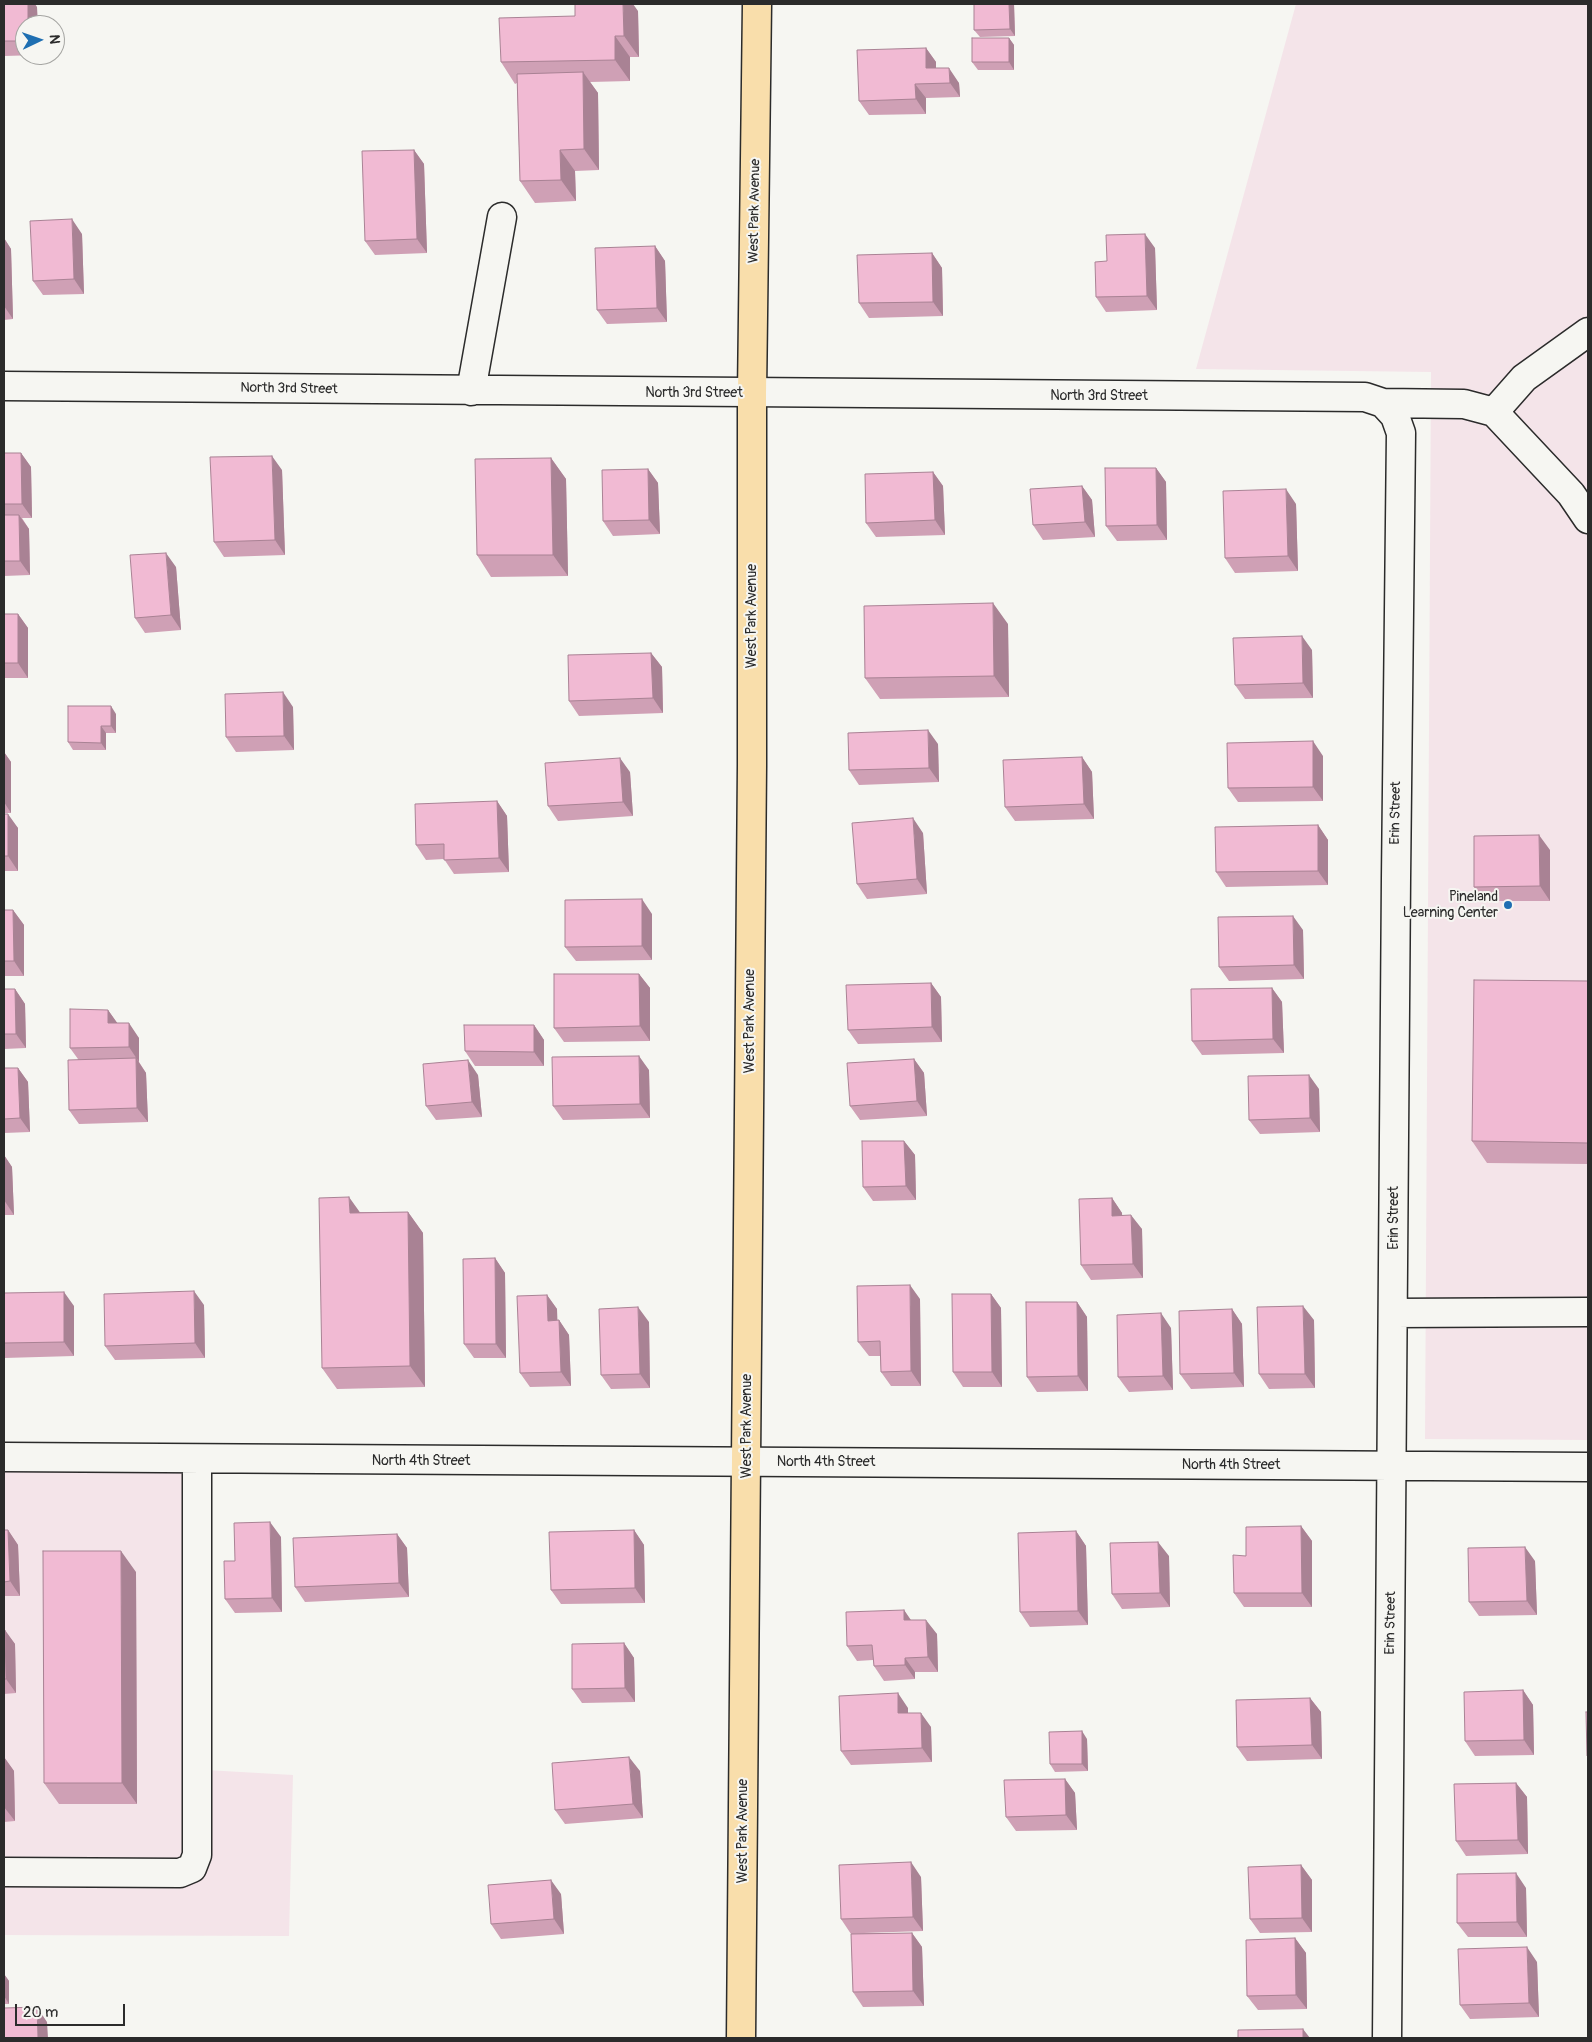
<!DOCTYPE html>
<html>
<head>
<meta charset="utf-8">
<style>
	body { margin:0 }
	#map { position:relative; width:1592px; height:2042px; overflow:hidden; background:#f6f6f2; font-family:Pangolin,sans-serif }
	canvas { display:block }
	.frame { position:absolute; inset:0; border:5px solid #2b2b2b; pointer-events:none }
	.north { position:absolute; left:15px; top:15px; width:50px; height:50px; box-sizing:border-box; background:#f6f6f2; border:1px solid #a5a5a2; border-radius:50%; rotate:87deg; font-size:14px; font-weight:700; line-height:20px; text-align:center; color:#2b2b2b }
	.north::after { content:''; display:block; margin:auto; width:18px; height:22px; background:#1f6fb2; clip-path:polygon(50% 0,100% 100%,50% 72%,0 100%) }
	.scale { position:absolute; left:15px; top:2004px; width:110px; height:22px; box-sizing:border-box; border:2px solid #2b2b2b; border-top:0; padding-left:6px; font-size:15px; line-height:18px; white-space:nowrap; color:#2b2b2b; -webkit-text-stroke:4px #f6f6f2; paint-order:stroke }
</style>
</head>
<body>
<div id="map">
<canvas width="1592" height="2042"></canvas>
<div class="frame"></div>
<div class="north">N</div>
<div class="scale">20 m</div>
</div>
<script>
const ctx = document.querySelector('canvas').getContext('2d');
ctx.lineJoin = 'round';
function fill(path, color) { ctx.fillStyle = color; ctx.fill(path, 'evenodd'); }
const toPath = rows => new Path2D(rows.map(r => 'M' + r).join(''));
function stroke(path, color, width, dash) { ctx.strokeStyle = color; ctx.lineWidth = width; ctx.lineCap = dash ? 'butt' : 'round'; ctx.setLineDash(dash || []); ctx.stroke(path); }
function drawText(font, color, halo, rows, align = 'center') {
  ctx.font = font + ' Pangolin,sans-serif'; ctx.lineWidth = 4; ctx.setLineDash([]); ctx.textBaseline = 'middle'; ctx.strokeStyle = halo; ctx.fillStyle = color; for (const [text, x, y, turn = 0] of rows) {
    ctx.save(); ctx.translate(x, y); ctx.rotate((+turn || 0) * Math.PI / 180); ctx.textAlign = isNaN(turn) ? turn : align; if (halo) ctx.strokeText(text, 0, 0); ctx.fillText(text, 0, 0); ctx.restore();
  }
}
fill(toPath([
	[1296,4,1588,4,1588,1440,1425,1439,1431,372,1196,369],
	[4,1456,210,1457,206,1770,293,1775,289,1936,4,1935]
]), '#f4e4e9');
const minor = toPath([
	[4,386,1365,397,1383,403,1464,404,1494,412,1571,494,1588,519],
	[471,391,502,217],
	[1383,403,1395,416,1401,433,1396,878,1387,2038],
	[1494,412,1524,378,1588,332],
	[1394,1313,1588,1312],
	[4,1457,1588,1467],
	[4,1872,180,1873,192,1868,197,1855,197,1460]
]);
const major = toPath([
	[741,2038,752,765,752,393,757,4]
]);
stroke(minor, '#2b2b2b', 31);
stroke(major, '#2b2b2b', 31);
stroke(minor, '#f6f6f2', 28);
stroke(major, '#f9deab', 28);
fill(toPath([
	[4,4,37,7,25,25,25,55,39,55,4,56],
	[876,4,919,4,878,5],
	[974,4,1014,4,1015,36,980,37,974,30],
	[638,11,639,57,630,57,630,81,590,82,598,93,599,170,575,171,576,201,535,203,520,181,517,83,515,84,501,62,575,16],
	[1009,38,1014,45,1014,70,978,70,972,62],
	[926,48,936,62,936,68,959,83,960,97,926,98,926,114,869,115,859,101],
	[414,150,424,164,427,253,375,255,365,241],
	[82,234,84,294,43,295,33,281],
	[4,238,11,249,13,319,4,320],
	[655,246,665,261,667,322,607,324,597,310],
	[1155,248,1157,310,1106,312,1096,297],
	[932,253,942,268,943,316,869,318,859,303],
	[4,453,21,453,31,467,32,518,22,518,29,529,30,575,4,576],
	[551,458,566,479,568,576,491,577,477,555],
	[1156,468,1166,482,1167,540,1117,541,1106,526],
	[648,469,658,483,660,534,613,536,603,521],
	[282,470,285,555,224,557,214,542],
	[933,472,943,486,945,535,876,537,866,523],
	[1082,486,1092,500,1095,537,1043,540,1033,525],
	[1296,504,1298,571,1235,573,1225,558],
	[176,567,181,630,145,633,135,618],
	[4,614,18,614,28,628,28,678,4,678],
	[1008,624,1009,697,880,699,865,678],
	[1312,650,1313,698,1245,699,1235,685],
	[651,653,662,667,663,713,579,716,569,701],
	[293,707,294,750,236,752,226,737],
	[116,714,116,733,106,733,106,750,73,750,68,742],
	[938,744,939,782,859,785,849,770],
	[4,752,11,762,11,813,4,813],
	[1323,756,1323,801,1238,802,1228,788],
	[1082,757,1092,772,1094,819,1015,821,1005,807],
	[630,772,633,816,558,821,548,806],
	[497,801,507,816,509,872,454,874,444,859,426,860,416,845],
	[4,814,18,828,18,871,4,871],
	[1318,825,1328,840,1328,885,1226,887,1216,872],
	[923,833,927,894,867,899,857,884],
	[1550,850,1550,901,1485,901,1474,887],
	[4,910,13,910,24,925,24,976,4,976],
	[652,914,652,960,576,961,565,947],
	[1303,930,1304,979,1229,981,1219,967],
	[639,974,650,988,650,1041,564,1042,554,1028],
	[1588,981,1588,1164,1487,1163,1472,1141],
	[931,983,941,997,942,1042,858,1044,848,1030],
	[1272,988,1282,1002,1284,1053,1202,1055,1192,1041],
	[4,989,15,989,25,1004,26,1048,4,1049],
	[108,1010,117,1023,139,1038,139,1062,146,1073,148,1122,79,1124,69,1110,78,1059,70,1048],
	[534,1025,544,1040,544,1066,475,1066,465,1051],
	[914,1059,924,1073,927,1116,860,1120,850,1106],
	[4,1068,18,1068,28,1082,30,1132,4,1133],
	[649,1070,650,1118,563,1120,553,1106],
	[478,1075,482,1117,436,1120,426,1106],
	[1319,1089,1320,1132,1260,1134,1249,1120],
	[904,1141,915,1155,916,1200,873,1201,863,1187],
	[4,1155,12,1167,14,1215,4,1215],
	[1112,1198,1122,1213,1122,1215,1142,1229,1143,1278,1091,1280,1081,1265],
	[360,1212,408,1212,423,1233,425,1387,337,1389,322,1368],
	[495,1258,505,1273,506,1358,474,1358,464,1344],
	[4,1293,74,1306,74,1356,4,1358],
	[991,1294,1001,1308,1002,1387,963,1387,953,1372],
	[547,1295,557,1309,557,1320,559,1320,569,1335,571,1386,530,1387,520,1373],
	[920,1299,921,1386,891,1386,881,1372,880,1356,869,1356,858,1342],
	[1077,1302,1087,1317,1088,1391,1037,1392,1027,1377],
	[204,1305,205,1358,115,1360,105,1346],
	[1232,1309,1242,1324,1244,1387,1191,1389,1180,1374],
	[1314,1320,1315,1388,1269,1389,1259,1374],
	[649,1322,650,1388,611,1389,601,1375],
	[1171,1328,1173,1390,1129,1392,1118,1377],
	[1301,1526,1312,1541,1312,1607,1244,1607,1234,1593,1246,1556],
	[4,1530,8,1530,18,1545,20,1596,4,1596],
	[634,1530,644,1545,645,1603,561,1604,551,1590],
	[1076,1531,1086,1546,1088,1625,1030,1627,1020,1612],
	[397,1534,407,1548,409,1597,305,1602,295,1587],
	[281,1537,282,1612,235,1613,225,1599,235,1561],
	[1169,1556,1170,1607,1122,1609,1112,1594],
	[1535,1561,1537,1615,1479,1616,1469,1602],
	[136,1572,137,1804,59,1804,44,1783],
	[904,1610,911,1620,937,1634,938,1672,915,1672,915,1679,884,1681,874,1666,873,1660,857,1661,847,1646],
	[4,1630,15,1644,16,1693,4,1694],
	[624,1643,634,1658,635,1702,582,1703,572,1689],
	[1523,1690,1533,1705,1534,1755,1475,1756,1465,1741],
	[1310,1698,1321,1712,1322,1759,1247,1761,1237,1747],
	[908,1708,908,1713,931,1727,932,1762,851,1765,841,1751],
	[1087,1739,1088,1771,1055,1772,1050,1764],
	[4,1757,14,1771,15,1821,4,1822],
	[640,1771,643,1818,565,1824,555,1810],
	[1065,1779,1075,1793,1077,1830,1016,1831,1006,1817],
	[1516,1783,1527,1797,1528,1854,1466,1856,1456,1841],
	[1301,1865,1312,1880,1312,1932,1260,1933,1250,1919],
	[921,1877,923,1931,864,1933,912,1933,922,1947,924,2006,863,2007,853,1992,851,1934,841,1919],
	[1526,1888,1527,1937,1468,1937,1457,1923],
	[561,1894,564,1934,501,1939,491,1924],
	[1295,1938,1306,1953,1307,2009,1258,2010,1247,1996],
	[1537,1962,1539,2017,1470,2019,1460,2005],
	[4,1974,9,1981,9,2004,4,2004]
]), '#cfa0b5');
fill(toPath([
	[28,4,35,4,37,7,38,25,28,25],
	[623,4,633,4,638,11,639,57,624,36],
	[1009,4,1014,4,1015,36,1010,29],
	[615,36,630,57,630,81,615,60],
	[1009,38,1014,45,1014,70,1009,62],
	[926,48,936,62,936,83,926,68],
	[949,68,959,83,960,97,950,83],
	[583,72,598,93,599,170,584,149],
	[915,84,926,98,926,114,916,99],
	[414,150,424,164,427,253,417,239],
	[560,150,575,171,576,201,561,180],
	[72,219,82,234,84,294,74,279],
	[1145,234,1155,248,1157,310,1147,296],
	[4,238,11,249,13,319,4,306],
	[655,246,665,261,667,322,657,308],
	[932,253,942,268,943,316,933,302],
	[21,453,31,467,32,518,22,504],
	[272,456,282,470,285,555,275,540],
	[551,458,566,479,568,576,553,555],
	[1156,468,1166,482,1167,540,1157,525],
	[648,469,658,483,660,534,649,520],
	[933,472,943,486,945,535,935,520],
	[1082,486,1092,500,1095,537,1085,522],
	[1286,489,1296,504,1298,571,1288,556],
	[19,515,29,529,30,575,20,561],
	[166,553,176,567,181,630,171,615],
	[993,603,1008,624,1009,697,994,676],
	[18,614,28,628,28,678,18,663],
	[1302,636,1312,650,1313,698,1303,683],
	[651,653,662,667,663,713,653,698],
	[283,692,293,707,294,750,284,736],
	[111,706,116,714,116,733,111,726],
	[101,726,106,733,106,750,101,743],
	[928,730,938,744,939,782,929,768],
	[1313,741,1323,756,1323,801,1313,787],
	[4,752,11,762,11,813,4,802],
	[1082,757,1092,772,1094,819,1084,804],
	[620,758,630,772,633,816,623,802],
	[497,801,507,816,509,872,499,858],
	[8,814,18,828,18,871,8,856],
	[913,818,923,833,927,894,917,879],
	[1318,825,1328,840,1328,885,1318,871],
	[1539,835,1550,850,1550,901,1540,886],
	[642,899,652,914,652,960,642,946],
	[13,910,24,925,24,976,14,961],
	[1293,916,1303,930,1304,979,1294,965],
	[639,974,650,988,650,1041,640,1026],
	[931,983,941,997,942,1042,932,1027],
	[1272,988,1282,1002,1284,1053,1273,1039],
	[15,989,25,1004,26,1048,16,1034],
	[108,1010,118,1024,108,1023],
	[129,1023,139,1038,139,1062,129,1047],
	[534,1025,544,1040,544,1066,534,1052],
	[639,1056,649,1070,650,1118,640,1104],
	[136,1058,146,1073,148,1122,137,1108],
	[914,1059,924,1073,927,1116,917,1101],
	[468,1060,478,1075,482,1117,472,1102],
	[18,1068,28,1082,30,1132,20,1118],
	[1309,1075,1319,1089,1320,1132,1310,1118],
	[904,1141,915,1155,916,1200,906,1186],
	[4,1155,12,1167,14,1215,4,1200],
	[349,1197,364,1218,350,1213],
	[1112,1198,1122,1213,1123,1230,1112,1216],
	[408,1212,423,1233,425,1387,410,1366],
	[1131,1215,1142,1229,1143,1278,1133,1264],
	[495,1258,505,1273,506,1358,496,1344],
	[910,1285,920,1299,921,1386,911,1371],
	[194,1291,204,1305,205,1358,195,1343],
	[64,1292,74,1306,74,1356,64,1342],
	[991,1294,1001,1308,1002,1387,992,1372],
	[547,1295,557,1309,558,1335,548,1321],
	[1077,1302,1087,1317,1088,1391,1078,1376],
	[1303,1306,1314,1320,1315,1388,1305,1374],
	[638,1307,649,1322,650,1388,640,1374],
	[1232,1309,1242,1324,1244,1387,1234,1373],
	[1161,1313,1171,1328,1173,1390,1163,1376],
	[559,1320,569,1335,571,1386,561,1372],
	[270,1522,281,1537,282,1612,272,1598],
	[1301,1526,1312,1541,1312,1607,1302,1593],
	[8,1530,18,1545,20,1596,10,1581],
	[634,1530,644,1545,645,1603,635,1588],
	[1076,1531,1086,1546,1088,1625,1078,1611],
	[397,1534,407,1548,409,1597,399,1583],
	[1158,1542,1169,1556,1170,1607,1160,1593],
	[1525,1547,1535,1561,1537,1615,1527,1601],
	[121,1551,136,1572,137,1804,122,1783],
	[904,1610,914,1625,904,1620],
	[926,1620,937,1634,938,1672,928,1657],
	[5,1630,15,1644,16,1693,6,1679],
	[624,1643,634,1658,635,1702,625,1688],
	[905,1658,915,1672,915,1679,905,1665],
	[1523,1690,1533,1705,1534,1755,1524,1740],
	[898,1693,908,1708,908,1728,898,1713],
	[1310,1698,1321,1712,1322,1759,1312,1745],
	[921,1713,931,1727,932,1762,922,1748],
	[1082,1731,1087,1739,1088,1771,1082,1764],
	[4,1757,14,1771,15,1821,4,1807],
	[629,1757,640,1771,643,1818,633,1804],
	[1065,1779,1075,1793,1077,1830,1066,1815],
	[1516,1783,1527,1797,1528,1854,1518,1840],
	[911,1862,921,1877,923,1931,913,1917],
	[1301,1865,1312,1880,1312,1932,1302,1918],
	[1516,1873,1526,1888,1527,1937,1517,1922],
	[551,1880,561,1894,564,1934,554,1919],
	[912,1933,922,1947,924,2006,913,1991],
	[1295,1938,1306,1953,1307,2009,1296,1995],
	[1527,1947,1537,1962,1539,2017,1529,2003],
	[4,1974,9,1981,9,2004,4,1996],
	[37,2007,47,2022,48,2038,38,2038],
	[1303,2029,1310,2038,1303,2038]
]), '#a98294');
const building = toPath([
	[4,4,28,4,28,25,25,25,25,41,4,41,4,4],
	[575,4,623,4,624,36,615,36,615,60,501,62,499,18,575,16,575,4],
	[974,4,1009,4,1010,29,974,30,974,4],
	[972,38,1009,38,1009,62,972,62,972,38],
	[926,48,926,68,949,68,950,83,915,84,916,99,859,101,857,50,926,48],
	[583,72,584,149,560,150,561,180,520,181,517,74,583,72],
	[414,150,417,239,365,241,362,151,414,150],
	[72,219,74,279,33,281,30,221,72,219],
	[1145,234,1147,296,1096,297,1095,262,1107,261,1106,235,1145,234],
	[655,246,657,308,597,310,595,248,655,246],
	[932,253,933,302,859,303,857,255,932,253],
	[4,453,21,453,22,504,4,504,4,453],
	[272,456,275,540,214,542,210,457,272,456],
	[551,458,553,555,477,555,475,459,551,458],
	[1105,468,1156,468,1157,525,1106,526,1105,468],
	[648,469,649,520,603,521,602,470,648,469],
	[933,472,935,520,866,523,865,474,933,472],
	[1082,486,1085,522,1033,525,1030,489,1082,486],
	[1286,489,1288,556,1225,558,1223,491,1286,489],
	[4,515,19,515,20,561,4,561,4,515],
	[166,553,171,615,135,618,130,555,166,553],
	[993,603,994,676,865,678,864,606,993,603],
	[4,614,18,614,18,663,4,663,4,614],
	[1302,636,1303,683,1235,685,1233,638,1302,636],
	[651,653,653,698,569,701,568,655,651,653],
	[283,692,284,736,226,737,225,694,283,692],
	[68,706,111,706,111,726,101,726,101,743,68,742,68,706],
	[928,730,929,768,849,770,848,733,928,730],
	[1313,741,1313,787,1228,788,1227,743,1313,741],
	[1082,757,1084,804,1005,807,1003,760,1082,757],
	[620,758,623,802,548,806,545,763,620,758],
	[497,801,499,858,444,860,444,844,416,845,415,804,497,801],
	[4,814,8,814,8,856,4,856,4,814],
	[913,818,917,879,857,884,852,823,913,818],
	[1318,825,1318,871,1216,872,1215,827,1318,825],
	[1539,835,1540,886,1474,887,1474,836,1539,835],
	[642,899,642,946,565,947,565,900,642,899],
	[4,910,13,910,14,961,4,961,4,910],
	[1293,916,1294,965,1219,967,1218,917,1293,916],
	[554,974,639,974,640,1026,554,1028,554,974],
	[1474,980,1588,981,1588,1143,1472,1141,1474,980],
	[931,983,932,1027,848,1030,846,985,931,983],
	[1272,988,1273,1039,1192,1041,1191,989,1272,988],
	[4,989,15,989,16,1034,4,1034,4,989],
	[70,1009,108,1010,108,1023,129,1023,129,1047,70,1048,70,1009],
	[464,1025,534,1025,534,1052,465,1051,464,1025],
	[639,1056,640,1104,553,1106,552,1057,639,1056],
	[136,1058,137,1108,69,1110,68,1060,136,1058],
	[914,1059,917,1101,850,1106,847,1063,914,1059],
	[468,1060,472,1102,426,1106,423,1064,468,1060],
	[4,1068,18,1068,20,1118,4,1119,4,1068],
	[1309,1075,1310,1118,1249,1120,1248,1076,1309,1075],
	[862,1141,904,1141,906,1186,863,1187,862,1141],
	[349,1197,350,1213,408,1212,410,1366,322,1368,319,1198,349,1197],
	[1112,1198,1112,1216,1131,1215,1133,1264,1081,1265,1079,1199,1112,1198],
	[495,1258,496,1344,464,1344,463,1259,495,1258],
	[910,1285,911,1371,881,1372,880,1341,858,1342,857,1286,910,1285],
	[194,1291,195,1343,105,1346,104,1294,194,1291],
	[64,1292,64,1342,4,1343,4,1293,64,1292],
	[952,1294,991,1294,992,1372,953,1372,952,1294],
	[547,1295,548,1321,559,1320,561,1372,520,1373,517,1296,547,1295],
	[1026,1302,1077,1302,1078,1376,1027,1377,1026,1302],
	[1303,1306,1305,1374,1259,1374,1257,1307,1303,1306],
	[638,1307,640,1374,601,1375,599,1309,638,1307],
	[1232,1309,1234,1373,1180,1374,1179,1311,1232,1309],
	[1161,1313,1163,1376,1118,1377,1117,1315,1161,1313],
	[270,1522,272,1598,225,1599,224,1561,235,1561,234,1523,270,1522],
	[1301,1526,1302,1593,1234,1593,1233,1555,1246,1556,1246,1527,1301,1526],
	[4,1530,8,1530,10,1581,4,1582,4,1530],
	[634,1530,635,1588,551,1590,549,1532,634,1530],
	[1076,1531,1078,1611,1020,1612,1018,1533,1076,1531],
	[397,1534,399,1583,295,1587,293,1538,397,1534],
	[1158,1542,1160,1593,1112,1594,1110,1543,1158,1542],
	[1525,1547,1527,1601,1469,1602,1468,1548,1525,1547],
	[43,1551,121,1551,122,1783,44,1783,43,1551],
	[904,1610,904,1620,926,1620,928,1657,905,1658,905,1665,874,1666,872,1645,847,1646,846,1612,904,1610],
	[4,1630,5,1630,6,1679,4,1679,4,1630],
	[624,1643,625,1688,572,1689,572,1644,624,1643],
	[1523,1690,1524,1740,1465,1741,1464,1692,1523,1690],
	[898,1693,898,1713,921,1713,922,1748,841,1751,839,1696,898,1693],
	[1310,1698,1312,1745,1237,1747,1236,1700,1310,1698],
	[1586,1712,1588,1712,1588,1756,1587,1756,1586,1712],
	[1082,1731,1082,1764,1050,1764,1049,1732,1082,1731],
	[629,1757,633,1804,555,1810,552,1763,629,1757],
	[1065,1779,1066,1815,1006,1817,1004,1780,1065,1779],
	[1516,1783,1518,1840,1456,1841,1454,1784,1516,1783],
	[911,1862,913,1917,841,1919,839,1865,911,1862],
	[1301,1865,1302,1918,1250,1919,1248,1867,1301,1865],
	[1516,1873,1517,1922,1457,1923,1457,1874,1516,1873],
	[551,1880,554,1919,491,1924,488,1885,551,1880],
	[912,1933,913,1991,853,1992,851,1934,912,1933],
	[1295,1938,1296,1995,1247,1996,1246,1940,1295,1938],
	[1527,1947,1529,2003,1460,2005,1458,1949,1527,1947],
	[37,2007,38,2038,4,2038,4,2008,37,2007],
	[1303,2029,1303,2038,1238,2038,1238,2030,1303,2029]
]);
fill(building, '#f1bad3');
stroke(building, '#a98294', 1);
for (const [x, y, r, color] of [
	[1508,905,5,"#1f6fb2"]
]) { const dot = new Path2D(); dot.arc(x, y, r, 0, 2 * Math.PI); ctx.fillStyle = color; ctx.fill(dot); stroke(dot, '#f6f6f2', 2); }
drawText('14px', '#2b2b2b', '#f6f6f2', [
	["West Park Avenue",755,211,-89],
	["North 3rd Street",289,389,1],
	["North 3rd Street",694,393],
	["North 3rd Street",1099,396],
	["West Park Avenue",752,616,-90],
	["Erin Street",1396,813,-89],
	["West Park Avenue",750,1021,-90],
	["Erin Street",1394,1218,-90],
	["West Park Avenue",747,1426,-90],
	["North 4th Street",421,1461],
	["North 4th Street",826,1462],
	["North 4th Street",1231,1465],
	["Erin Street",1391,1623,-89],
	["West Park Avenue",743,1831,-90]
]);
drawText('14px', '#2b2b2b', '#f6f6f2', [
	["Pineland",1498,897],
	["Learning Center",1498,913]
], 'right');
</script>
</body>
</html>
